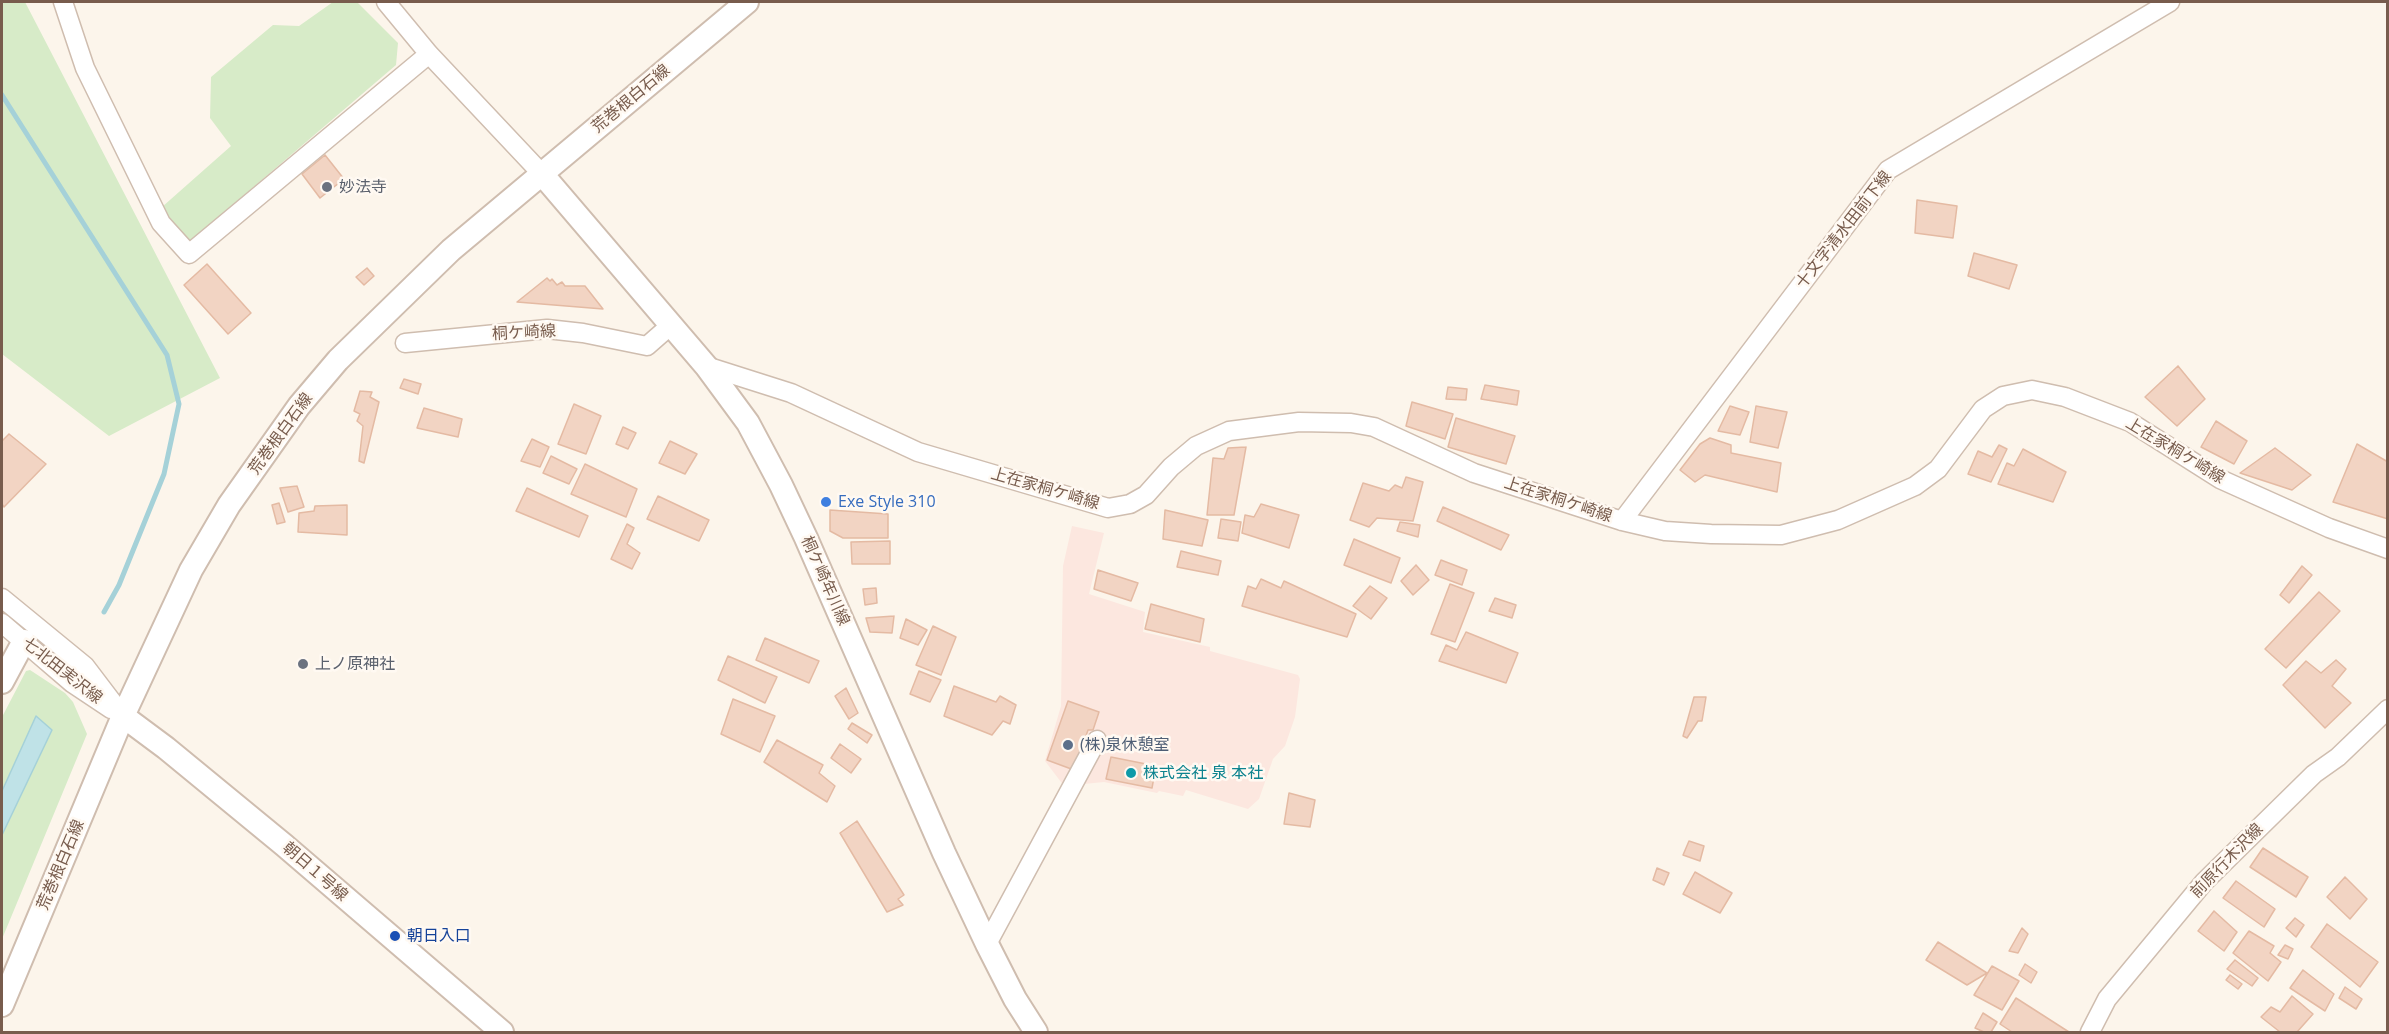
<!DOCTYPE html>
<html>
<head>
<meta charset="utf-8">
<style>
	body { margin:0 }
	#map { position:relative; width:2389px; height:1034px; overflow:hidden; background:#fcf5eb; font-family:"Open Sans",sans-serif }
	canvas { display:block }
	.frame { position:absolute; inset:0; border:3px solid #785c4d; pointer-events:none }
</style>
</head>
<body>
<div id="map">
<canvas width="2389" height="1034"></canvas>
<div class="frame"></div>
</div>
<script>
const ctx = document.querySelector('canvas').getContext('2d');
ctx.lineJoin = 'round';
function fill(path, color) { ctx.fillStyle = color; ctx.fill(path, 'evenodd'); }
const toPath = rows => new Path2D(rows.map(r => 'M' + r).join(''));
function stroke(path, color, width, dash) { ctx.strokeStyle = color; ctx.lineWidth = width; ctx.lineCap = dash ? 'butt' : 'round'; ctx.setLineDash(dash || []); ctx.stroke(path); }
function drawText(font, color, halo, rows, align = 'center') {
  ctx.font = font + ' "Open Sans","Noto Sans JP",sans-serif'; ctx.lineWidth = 5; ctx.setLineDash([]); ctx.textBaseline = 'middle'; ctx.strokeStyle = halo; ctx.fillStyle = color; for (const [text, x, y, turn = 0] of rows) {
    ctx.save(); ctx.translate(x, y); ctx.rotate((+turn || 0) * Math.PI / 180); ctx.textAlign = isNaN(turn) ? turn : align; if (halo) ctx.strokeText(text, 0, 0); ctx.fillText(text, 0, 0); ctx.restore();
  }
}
fill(toPath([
	[1072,526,1104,533,1089,594,1145,612,1143,632,1210,647,1210,651,1298,675,1300,679,1295,717,1285,746,1273,759,1259,799,1248,809,1186,790,1183,796,1159,791,1157,793,1104,782,1064,786,1045,761,1061,706,1063,566]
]), '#fce7df');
fill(toPath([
	[2,2,25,2,220,378,109,436,2,354],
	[333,2,357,2,398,43,396,65,187,244,162,207,231,146,210,118,211,77,273,25,299,26],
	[30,670,65,693,73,702,87,734,2,939,2,717,26,671]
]), '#d7ebc8');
const water = toPath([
	[36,716,52,730,2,835,2,791,36,716]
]);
fill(water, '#bfe2e7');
stroke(water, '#a5d1d8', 1.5);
stroke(toPath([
	[2,95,167,355,179,404,164,474,119,585,104,612]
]), '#a5d1d8', 5);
const building = toPath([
	[325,155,344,179,320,198,302,174,325,155],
	[1917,200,1957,206,1953,238,1915,233,1917,200],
	[1974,253,2017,265,2009,289,1968,276,1974,253],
	[207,264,251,313,228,334,184,285,207,264],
	[367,268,374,276,364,285,356,277,367,268],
	[547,278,550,281,552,279,557,285,562,282,565,286,585,286,603,309,517,302,547,278],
	[2178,366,2205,399,2177,426,2145,397,2178,366],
	[404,379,421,384,418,394,400,388,404,379],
	[1485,385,1519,391,1517,405,1481,399,1485,385],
	[1448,387,1467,389,1466,400,1446,399,1448,387],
	[360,391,372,392,370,397,379,402,364,463,359,461,363,426,357,421,360,414,354,411,360,391],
	[1412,402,1453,414,1445,439,1406,426,1412,402],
	[574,404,601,416,586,454,558,444,574,404],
	[1730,406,1749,412,1740,435,1718,431,1730,406],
	[1756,406,1787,412,1778,448,1750,442,1756,406],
	[424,408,462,419,458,437,417,428,424,408],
	[1456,418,1515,436,1506,464,1448,447,1456,418],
	[2216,421,2247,441,2234,464,2201,447,2216,421],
	[623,427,636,433,628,449,616,444,623,427],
	[9,434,46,464,4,507,2,504,2,441,9,434],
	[1710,438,1731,445,1731,453,1781,463,1777,492,1705,475,1695,482,1680,470,1700,444,1710,438],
	[532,439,549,447,540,467,521,461,532,439],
	[670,441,697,454,685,474,659,463,670,441],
	[2357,444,2388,462,2388,519,2333,502,2357,444],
	[1999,445,2007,449,1991,482,1968,474,1978,451,1992,457,1999,445],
	[1246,447,1234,515,1207,515,1213,458,1224,459,1228,448,1246,447],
	[2275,448,2311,475,2292,490,2240,473,2275,448],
	[2023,449,2066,472,2053,502,1998,484,2007,463,2014,466,2023,449],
	[551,456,577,469,569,484,543,473,551,456],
	[585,464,637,489,626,517,571,494,585,464],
	[1406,477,1423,482,1413,521,1377,518,1369,527,1350,520,1363,483,1389,491,1395,485,1402,488,1406,477],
	[297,486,304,507,288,512,280,488,297,486],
	[527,488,588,516,579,537,516,511,527,488],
	[658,496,709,520,699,541,647,519,658,496],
	[279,503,285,522,277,524,272,505,279,503],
	[1261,504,1299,515,1289,548,1242,533,1245,515,1254,517,1261,504],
	[347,505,347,535,298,532,299,513,314,511,315,506,347,505],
	[1443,507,1509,535,1501,550,1437,521,1443,507],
	[830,510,888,514,888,538,843,538,830,531,830,510],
	[1165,510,1208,520,1202,546,1163,539,1165,510],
	[1221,519,1241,522,1238,541,1218,538,1221,519],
	[1400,522,1420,525,1418,537,1397,531,1400,522],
	[627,524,634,528,627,544,640,553,632,569,611,559,627,524],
	[1354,539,1400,558,1391,583,1344,565,1354,539],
	[890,541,890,564,852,564,851,542,890,541],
	[1181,551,1221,561,1218,575,1177,567,1181,551],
	[1441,560,1467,570,1462,585,1435,575,1441,560],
	[1416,565,1429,580,1413,595,1401,581,1416,565],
	[2302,566,2312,575,2289,603,2280,595,2302,566],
	[1098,570,1138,583,1131,601,1094,589,1098,570],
	[1261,579,1281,588,1284,581,1356,614,1347,637,1242,606,1248,586,1256,589,1261,579],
	[1450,584,1474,593,1455,642,1431,634,1450,584],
	[1370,586,1387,598,1371,619,1353,606,1370,586],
	[876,588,877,603,865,605,863,589,876,588],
	[2319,592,2340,611,2286,668,2265,649,2319,592],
	[1495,598,1516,605,1512,618,1489,611,1495,598],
	[1151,604,1204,619,1200,642,1145,629,1151,604],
	[894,616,892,633,870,632,866,618,894,616],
	[906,619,927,630,918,645,900,638,906,619],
	[933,626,956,637,941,675,916,665,933,626],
	[1466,632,1518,653,1506,683,1439,661,1446,645,1457,650,1466,632],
	[765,638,819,661,809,683,756,660,765,638],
	[728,656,777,677,765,703,718,680,728,656],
	[2336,660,2346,669,2332,686,2351,703,2325,728,2283,685,2306,661,2321,673,2336,660],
	[919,671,941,680,930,702,910,694,919,671],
	[954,686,996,702,1000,696,1016,705,1010,724,1003,721,992,735,944,716,954,686],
	[846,688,858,713,849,719,835,696,846,688],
	[1694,697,1706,697,1702,721,1698,721,1687,738,1683,736,1694,697],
	[733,699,775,716,760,752,721,734,733,699],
	[1068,701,1099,712,1093,730,1088,730,1074,770,1047,760,1068,701],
	[852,723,872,735,867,743,848,729,852,723],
	[777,740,823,765,819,773,835,786,827,802,764,762,777,740],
	[840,744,861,759,851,773,831,758,840,744],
	[1111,757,1156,766,1152,788,1106,779,1111,757],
	[1289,793,1315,800,1310,827,1284,824,1289,793],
	[857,821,904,895,898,899,903,905,887,912,840,833,857,821],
	[1689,841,1704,846,1700,861,1683,855,1689,841],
	[2263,848,2308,877,2296,897,2250,867,2263,848],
	[1657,868,1669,873,1664,885,1653,880,1657,868],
	[1695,872,1732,893,1720,913,1683,894,1695,872],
	[2345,877,2367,899,2350,919,2327,897,2345,877],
	[2236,881,2275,909,2264,927,2223,898,2236,881],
	[2214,911,2237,932,2224,951,2198,931,2214,911],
	[2295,918,2304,925,2296,937,2286,928,2295,918],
	[2327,924,2378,962,2360,987,2311,947,2327,924],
	[2022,928,2028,934,2018,953,2009,951,2022,928],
	[2249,931,2274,946,2270,953,2281,962,2268,981,2233,953,2249,931],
	[1938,942,1987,973,1967,985,1926,960,1938,942],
	[2285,945,2293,949,2288,959,2278,955,2285,945],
	[2235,960,2258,978,2252,986,2227,969,2235,960],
	[2025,964,2037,972,2031,983,2019,975,2025,964],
	[1992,966,2019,981,2002,1010,1974,995,1992,966],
	[2303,970,2334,994,2325,1011,2290,988,2303,970],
	[2230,975,2242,984,2238,989,2226,980,2230,975],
	[2345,987,2362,999,2356,1009,2339,998,2345,987],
	[2292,996,2313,1014,2297,1032,2280,1032,2261,1017,2271,1007,2280,1012,2292,996],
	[2016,998,2069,1032,2012,1032,2000,1024,2016,998],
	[1983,1013,1997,1022,1991,1032,1984,1032,1975,1028,1983,1013]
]);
fill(building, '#f2d4c3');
stroke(building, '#e4baa3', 1.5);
const minor = toPath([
	[63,2,85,68,161,223,189,254,429,54],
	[386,2,429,54,542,174],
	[405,343,547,329,583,333,647,346,671,325],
	[706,366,791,393,918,452,1108,508,1130,504,1146,495,1171,467,1196,446,1229,431,1299,422,1351,423,1374,427,1474,473,1622,521,1665,531,1711,534,1781,535,1838,520,1915,486,1938,469,1983,409,2003,396,2032,390,2065,397,2130,422,2220,479,2329,528,2388,549],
	[1622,521,1888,170,2170,2],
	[2,598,85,666,123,716],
	[2,623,72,683,111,709],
	[987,944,1097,740],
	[2090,1032,2107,999,2204,882,2314,774,2338,757,2388,709]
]);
const tertiary = toPath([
	[542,174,706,366,748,423,781,485,806,538,944,853,987,944,1015,999,1036,1032],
	[2,682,24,641],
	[123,716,166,748,284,845,502,1032],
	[2,1005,123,716,191,570,229,505,299,406,338,360,451,250,747,2]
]);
stroke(minor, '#cfbdaf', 21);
stroke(tertiary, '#cfbdaf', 26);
stroke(minor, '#fff', 18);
stroke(tertiary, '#fff', 22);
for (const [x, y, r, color] of [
	[327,187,6,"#6b7280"],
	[826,502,6,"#3f7fe0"],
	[303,664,6,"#6b7280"],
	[1068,745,6,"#5c6f8a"],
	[1131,773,6,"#0f9aa8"],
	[395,936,6,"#1a4fb4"]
]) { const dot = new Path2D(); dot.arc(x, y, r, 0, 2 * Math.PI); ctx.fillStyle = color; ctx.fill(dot); stroke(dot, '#fff9f2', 2); }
drawText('16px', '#785c4d', '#fff9f2', [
	["荒巻根白石線",631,99,-40],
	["十文字清水田前下線",1844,230,-52],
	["桐ケ崎線",524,333,-3],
	["荒巻根白石線",281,434,-54],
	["上在家桐ケ崎線",2175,451,31],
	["上在家桐ケ崎線",1045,489,16],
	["上在家桐ケ崎線",1558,500,18],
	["桐ケ崎年川線",825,581,66],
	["七北田実沢線",62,671,38],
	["前原行木沢線",2227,861,-46],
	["荒巻根白石線",61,865,-67],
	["朝日１号線",315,872,41]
]);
drawText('16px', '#5b616d', '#fff9f2', [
	["妙法寺",339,187],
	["上ノ原神社",315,664]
], 'left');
drawText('16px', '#366cbe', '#fff9f2', [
	["Exe Style 310",838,502]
], 'left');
drawText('16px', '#4e5e75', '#fff9f2', [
	["(株)泉休憩室",1080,745]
], 'left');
drawText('16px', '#0d838f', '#fff9f2', [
	["株式会社 泉 本社",1143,773]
], 'left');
drawText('16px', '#164399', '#fff9f2', [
	["朝日入口",407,936]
], 'left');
</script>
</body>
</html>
